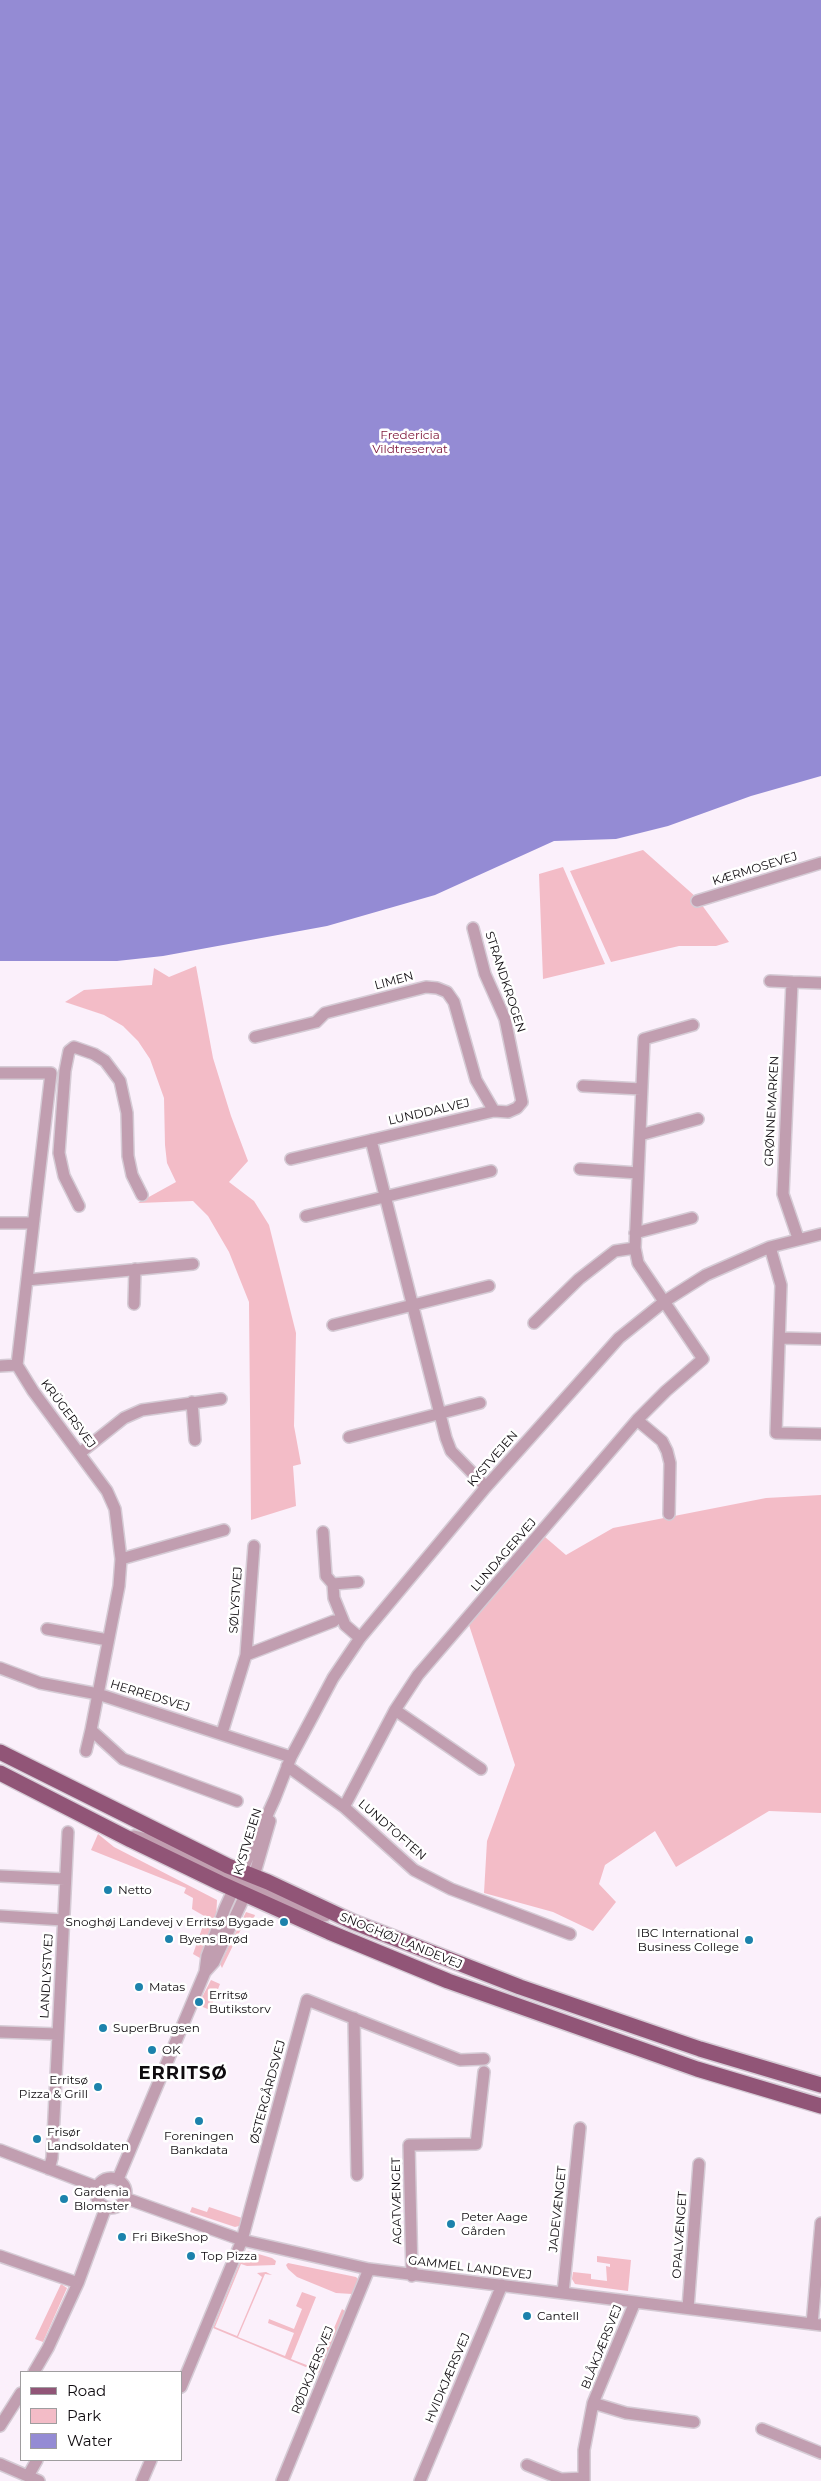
<!DOCTYPE html>
<html>
<head>
<meta charset="utf-8">
<style>
	body { margin:0 }
	#map { position:relative; width:821px; height:2481px; overflow:hidden; background:#fbf0fb; font-family:Montserrat,sans-serif }
	canvas { display:block }
	.legend { position:absolute; left:20px; top:2371px; width:162px; height:90px; box-sizing:border-box; background:#fff; border:1px solid #9f9d9f; margin:0; padding:6px 9px; list-style:none; font-size:15px; color:#0f0b0f }
	.legend li { display:flex; align-items:center; gap:10px; height:25px }
	.legend b { width:25px; border:1px solid #9f9d9f }
</style>
</head>
<body>
<div id="map">
<canvas width="821" height="2481"></canvas>
<ul class="legend">
<li><b style="height:6px;background:#915577"></b>Road</li>
<li><b style="height:14px;background:#f3bcc7"></b>Park</li>
<li><b style="height:14px;background:#948bd4"></b>Water</li>
</ul>
</div>
<script>
const ctx = document.querySelector('canvas').getContext('2d');
ctx.lineJoin = 'round';
function fill(path, color) { ctx.fillStyle = color; ctx.fill(path, 'evenodd'); }
const toPath = rows => new Path2D(rows.map(r => 'M' + r).join(''));
function stroke(path, color, width, dash) { ctx.strokeStyle = color; ctx.lineWidth = width; ctx.lineCap = dash ? 'butt' : 'round'; ctx.setLineDash(dash || []); ctx.stroke(path); }
function drawText(font, color, halo, rows, align = 'center') {
  ctx.font = font + ' Montserrat,sans-serif'; ctx.lineWidth = 5; ctx.setLineDash([]); ctx.textBaseline = 'middle'; ctx.strokeStyle = halo; ctx.fillStyle = color; for (const [text, x, y, turn = 0] of rows) {
    ctx.save(); ctx.translate(x, y); ctx.rotate((+turn || 0) * Math.PI / 180); ctx.textAlign = isNaN(turn) ? turn : align; if (halo) ctx.strokeText(text, 0, 0); ctx.fillText(text, 0, 0); ctx.restore();
  }
}
fill(toPath([
	[643,850,696,897,729,942,716,946,679,946,611,962,570,871],
	[563,867,605,964,543,979,539,874],
	[196,966,213,1058,231,1116,248,1161,229,1182,254,1201,269,1225,296,1333,294,1426,301,1464,293,1466,296,1506,251,1520,249,1302,229,1252,208,1216,193,1201,138,1203,176,1182,167,1163,165,1145,164,1098,150,1059,138,1041,123,1026,104,1015,65,1002,84,990,152,985,154,968,169,977],
	[821,1495,821,1813,769,1811,676,1867,655,1831,605,1865,599,1884,616,1902,593,1931,553,1912,484,1893,487,1841,515,1765,469,1625,545,1537,566,1555,613,1528,766,1498],
	[98,1834,114,1847,217,1900,216,1920,200,1958,193,1954,206,1917,192,1909,193,1898,184,1893,186,1888,91,1850],
	[246,1912,255,1915,252,1923,250,1927,243,1925,222,1968,220,1964],
	[211,1980,220,1984,210,2010,198,2005],
	[192,2207,207,2212,209,2207,242,2218,242,2221,239,2226,235,2227,190,2212],
	[248,2251,272,2258,276,2261,275,2265,247,2266,241,2264,215,2327,237,2336,262,2277,257,2273,266,2272,272,2275,265,2274,238,2337,285,2356,294,2333,268,2323,269,2319,294,2329,302,2309,296,2306,302,2292,316,2297,291,2359,317,2369,342,2309,345,2311,320,2373,213,2328,244,2253],
	[597,2256,631,2260,628,2291,575,2284,572,2279,573,2272,591,2274,591,2279,607,2281,606,2266,610,2267,610,2264,597,2262],
	[288,2263,356,2277,358,2279,352,2294,336,2293,297,2277,288,2269,286,2265],
	[61,2284,67,2288,43,2342,35,2339]
]), '#f3bcc7');
fill(toPath([
	[0,0,821,0,821,776,751,796,668,826,616,839,554,841,435,895,327,926,163,956,117,961,0,961]
]), '#948bd4');
const minor = toPath([
	[697,901,821,863],
	[770,981,792,982],
	[255,1037,316,1022,325,1013,426,987,437,988,447,992,454,1002,476,1080,494,1111],
	[0,1073,51,1073,17,1365,33,1391,107,1491,115,1509,121,1559,119,1586,91,1730,123,1759,237,1801],
	[583,1086,641,1089],
	[640,1135,698,1119],
	[371,1140,446,1438,451,1451,486,1487],
	[291,1159,494,1111,508,1112,517,1108,522,1102,505,1019,485,974,473,928],
	[580,1169,638,1173],
	[79,1206,64,1176,59,1153,65,1071,69,1051,74,1047,94,1054,105,1061,120,1081,127,1113,128,1156,132,1175,142,1195],
	[306,1216,491,1171],
	[0,1223,32,1223],
	[635,1233,692,1218],
	[798,1238,783,1194,792,982,821,983],
	[770,1247,781,1285,776,1433,821,1434],
	[27,1280,193,1264],
	[134,1304,135,1269],
	[534,1323,579,1279,615,1251,635,1248],
	[333,1325,489,1286],
	[780,1338,821,1339],
	[0,1366,17,1365],
	[192,1402,195,1440],
	[637,1420,662,1441,667,1451,670,1463,669,1514],
	[349,1437,480,1403],
	[80,1453,124,1418,142,1410,221,1399],
	[323,1532,326,1576,333,1584,334,1598,345,1625,360,1638],
	[121,1559,224,1530],
	[333,1584,358,1582],
	[47,1629,108,1640],
	[246,1655,334,1621],
	[0,1668,40,1683,98,1694,291,1757],
	[395,1710,481,1769],
	[222,1733,246,1655,254,1546],
	[86,1751,91,1730],
	[287,1766,344,1807,414,1870,451,1889,570,1934],
	[344,1807,395,1710,418,1675,637,1420,666,1391,703,1359,638,1263,635,1248,644,1039,693,1025],
	[134,1836,147,1839,238,1881,243,1879],
	[0,1876,65,1879],
	[243,1886,250,1884,325,1916],
	[0,1916,63,1920],
	[205,1972,214,1962,254,1876,270,1821],
	[354,2018,357,2175],
	[0,2032,57,2034],
	[0,2150,97,2187],
	[49,2169,52,2158,68,1832],
	'96 2193a15 15 0 1 1 30 0a15 15 0 1 1-30 0Z',
	[118,2179,205,1972,207,1956,225,1908,275,1798,291,1757,333,1678,360,1638,486,1487,619,1338,665,1301,706,1275,770,1247,821,1234],
	[125,2198,242,2240,369,2269,821,2325],
	[0,2256,78,2283],
	[412,2276,409,2145,476,2144,484,2072],
	[563,2293,580,2128],
	[688,2308,699,2164],
	[812,2324,821,2223],
	[34,2372,48,2348,78,2283,106,2207],
	[181,2387,242,2240,307,2000,460,2060,484,2059],
	[593,2403,626,2413,694,2422],
	[0,2426,21,2393],
	[762,2429,821,2453],
	[0,2464,39,2481],
	[527,2465,561,2479,583,2478],
	[28,2476,37,2460],
	[142,2481,151,2460],
	[282,2481,369,2269],
	[420,2481,502,2285],
	[584,2481,584,2450,593,2403,635,2302]
]);
const major = toPath([
	[0,1752,228,1866,268,1882,353,1922,520,1987,700,2049,821,2085],
	[0,1773,131,1840,220,1883,329,1932,448,1981,697,2069,821,2106]
]);
stroke(minor, '#d5cbd5', 14);
stroke(major, '#d5cbd5', 18);
stroke(minor, '#c19eb0', 11);
stroke(major, '#915577', 15);
for (const [x, y, r, color] of [
	[108,1890,5,"#1c82ac"],
	[284,1922,5,"#1c82ac"],
	[169,1939,5,"#1c82ac"],
	[749,1940,5,"#1c82ac"],
	[139,1987,5,"#1c82ac"],
	[199,2002,5,"#1c82ac"],
	[103,2028,5,"#1c82ac"],
	[152,2050,5,"#1c82ac"],
	[98,2087,5,"#1c82ac"],
	[199,2121,5,"#1c82ac"],
	[37,2139,5,"#1c82ac"],
	[64,2199,5,"#1c82ac"],
	[451,2224,5,"#1c82ac"],
	[122,2237,5,"#1c82ac"],
	[191,2256,5,"#1c82ac"],
	[527,2316,5,"#1c82ac"]
]) { const dot = new Path2D(); dot.arc(x, y, r, 0, 2 * Math.PI); ctx.fillStyle = color; ctx.fill(dot); stroke(dot, '#fff', 2); }
drawText('12px', '#801c3f', '#fff', [
	["Fredericia",410,435],
	["Vildtreservat",410,449]
]);
drawText('12px', '#0f0b0f', '#fff', [
	["KÆRMOSEVEJ",755,869,-17],
	["LIMEN",394,981,-15],
	["STRANDKROGEN",505,982,72],
	["GRØNNEMARKEN",772,1111,-87],
	["LUNDDALVEJ",429,1112,-13],
	["KRÜGERSVEJ",68,1414,53],
	["KYSTVEJEN",493,1459,-49],
	["LUNDAGERVEJ",504,1555,-49],
	["SØLYSTVEJ",236,1600,-86],
	["HERREDSVEJ",150,1696,17],
	["LUNDTOFTEN",392,1830,41],
	["KYSTVEJEN",248,1842,-73],
	["SNOGHØJ LANDEVEJ",401,1941,22],
	["LANDLYSTVEJ",47,1976,-87],
	["ØSTERGÅRDSVEJ",268,2092,-75],
	["AGATVÆNGET",397,2201,-91],
	["JADEVÆNGET",558,2209,-84],
	["OPALVÆNGET",680,2235,-86],
	["GAMMEL LANDEVEJ",470,2268,7],
	["BLÅKJÆRSVEJ",602,2347,-68],
	["RØDKJÆRSVEJ",313,2370,-68],
	["HVIDKJÆRSVEJ",448,2378,-67]
]);
drawText('12px', '#0f0b0f', '#fff', [
	["Netto",118,1890],
	["Snoghøj Landevej v Erritsø Bygade",274,1922,"right"],
	["IBC International",739,1933,"right"],
	["Business College",739,1947,"right"],
	["Byens Brød",179,1939],
	["Matas",149,1987],
	["Erritsø",209,1995],
	["Butikstorv",209,2009],
	["SuperBrugsen",113,2028],
	["OK",162,2050],
	["Erritsø",88,2080,"right"],
	["Pizza & Grill",88,2094,"right"],
	["Frisør",47,2132],
	["Landsoldaten",47,2146],
	["Foreningen",199,2136,"center"],
	["Bankdata",199,2150,"center"],
	["Gardenia",74,2192],
	["Blomster",74,2206],
	["Peter Aage",461,2217],
	["Gården",461,2231],
	["Fri BikeShop",132,2237],
	["Top Pizza",201,2256],
	["Cantell",537,2316]
], 'left');
ctx.letterSpacing = '1px';
drawText('bold 18px', '#0f0b0f', '#fff', [
	["ERRITSØ",183,2074]
]);
ctx.letterSpacing = '0px';
</script>
</body>
</html>
